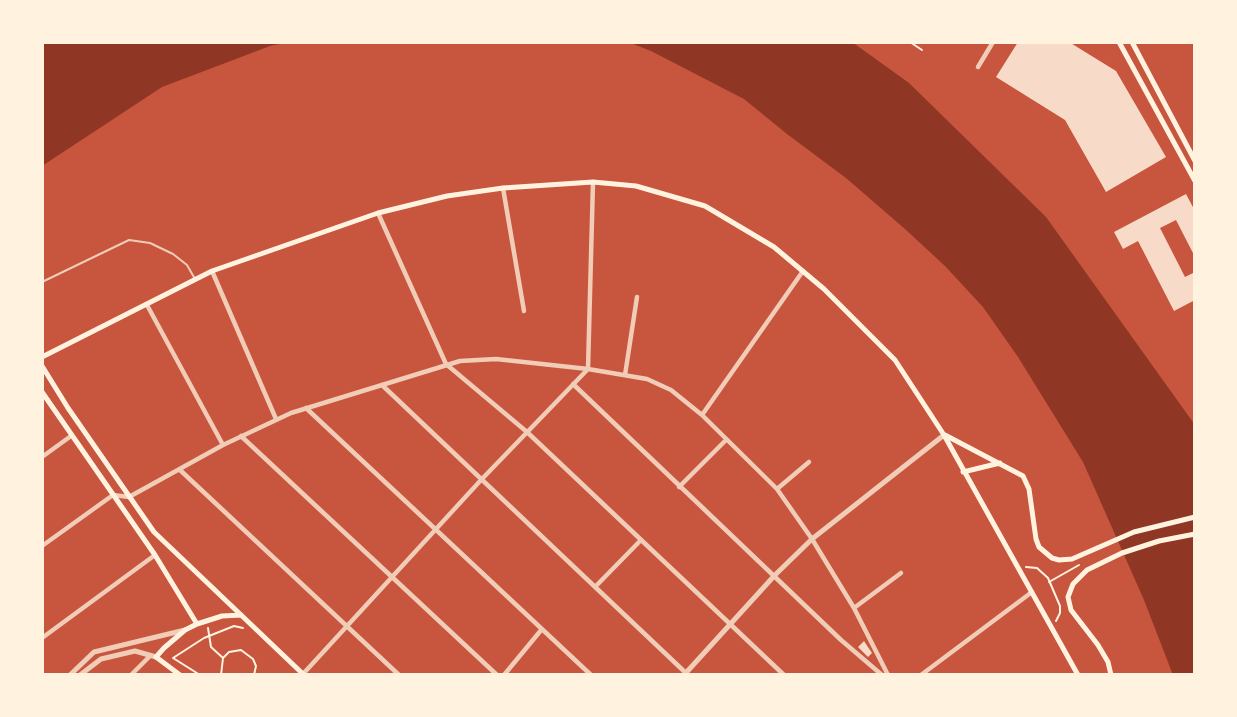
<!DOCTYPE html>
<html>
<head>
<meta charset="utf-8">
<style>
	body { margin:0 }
	#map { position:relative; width:1237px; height:717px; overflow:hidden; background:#c8553d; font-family:Mulish,sans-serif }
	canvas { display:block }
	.frame { position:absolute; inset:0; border:44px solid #fff3e0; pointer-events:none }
</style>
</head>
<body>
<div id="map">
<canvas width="1237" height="717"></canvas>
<div class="frame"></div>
</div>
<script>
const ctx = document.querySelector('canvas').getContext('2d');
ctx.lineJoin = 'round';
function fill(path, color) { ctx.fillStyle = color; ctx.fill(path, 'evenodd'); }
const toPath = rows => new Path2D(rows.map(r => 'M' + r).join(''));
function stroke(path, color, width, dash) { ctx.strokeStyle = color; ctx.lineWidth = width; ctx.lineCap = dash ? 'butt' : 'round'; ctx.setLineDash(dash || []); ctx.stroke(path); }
fill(toPath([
	[42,42,290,42,270,46,162,87,42,166],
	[628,42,852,42,909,83,1046,217,1195,425,1195,675,1173,675,1144,600,1083,462,1018,357,983,307,945,266,905,229,846,178,787,134,744,99,651,51]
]), '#8f3625');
fill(toPath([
	[1018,42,1069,42,1116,71,1166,157,1106,192,1065,120,996,77],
	[1186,194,1195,211,1195,257,1176,220,1160,228,1185,277,1195,272,1195,300,1174,311,1138,241,1123,249,1114,232],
	[864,641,872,653,868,657,858,647]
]), '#f7dbc8');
stroke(toPath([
	[910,42,922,50],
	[1026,567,1037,568,1048,578,1060,606,1060,613,1056,621],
	[1049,582,1079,565],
	[208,628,211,647,223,658],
	[200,675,173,658,204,638,234,626,243,628],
	[221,675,223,658,229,652,241,650,253,659,256,666,254,675]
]), '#fff3e0', 2);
stroke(toPath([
	[42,282,129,240,150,243,173,254,187,265,195,279]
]), '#f1ccb7', 2);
stroke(toPath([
	[978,67,993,42],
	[503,188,524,311],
	[378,213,446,364,527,432,784,675],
	[212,271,276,419],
	[147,305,223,445],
	[625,375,637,297],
	[573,384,841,640,882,675],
	[382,385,688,675],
	[306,408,591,675],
	[702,415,803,271],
	[241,436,497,675],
	[42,457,71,436],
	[180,470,399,675],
	[679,487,726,440],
	[777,489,809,462],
	[42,546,113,495,129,497,223,445,291,413,460,361,496,359,588,369,647,379,671,390,702,415,777,489,812,539,854,608,888,675],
	[595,587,640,541],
	[854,608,901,573],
	[42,638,155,555],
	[303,674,481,480,588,369,593,182],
	[131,675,150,656],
	[504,675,542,629],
	[921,675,1032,592]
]), '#f1ccb7', 4.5);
stroke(toPath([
	[70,675,94,652,185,630],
	[80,675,101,659,135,651,156,657],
	[684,675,775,575,812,539,944,435]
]), '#f1ccb7', 5);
stroke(toPath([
	[1119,42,1195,181],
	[1132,42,1195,161],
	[42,357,212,271,378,213,447,196,503,188,593,182,636,186,705,206,774,247,824,289,895,360,944,435,1078,675],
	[42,366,68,408,154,532,304,675],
	[42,392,155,555,197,624],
	[945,435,1023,476,1029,489,1036,539,1039,547,1052,558,1059,560,1072,559,1134,532,1195,517],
	[963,472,1000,463],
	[180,675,156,657,164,648,185,630,197,624,222,616,241,615],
	[1111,675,1108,662,1098,645,1071,610,1068,597,1073,584,1087,570,1122,553,1159,541,1195,534]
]), '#fff3e0', 5);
</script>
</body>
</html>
